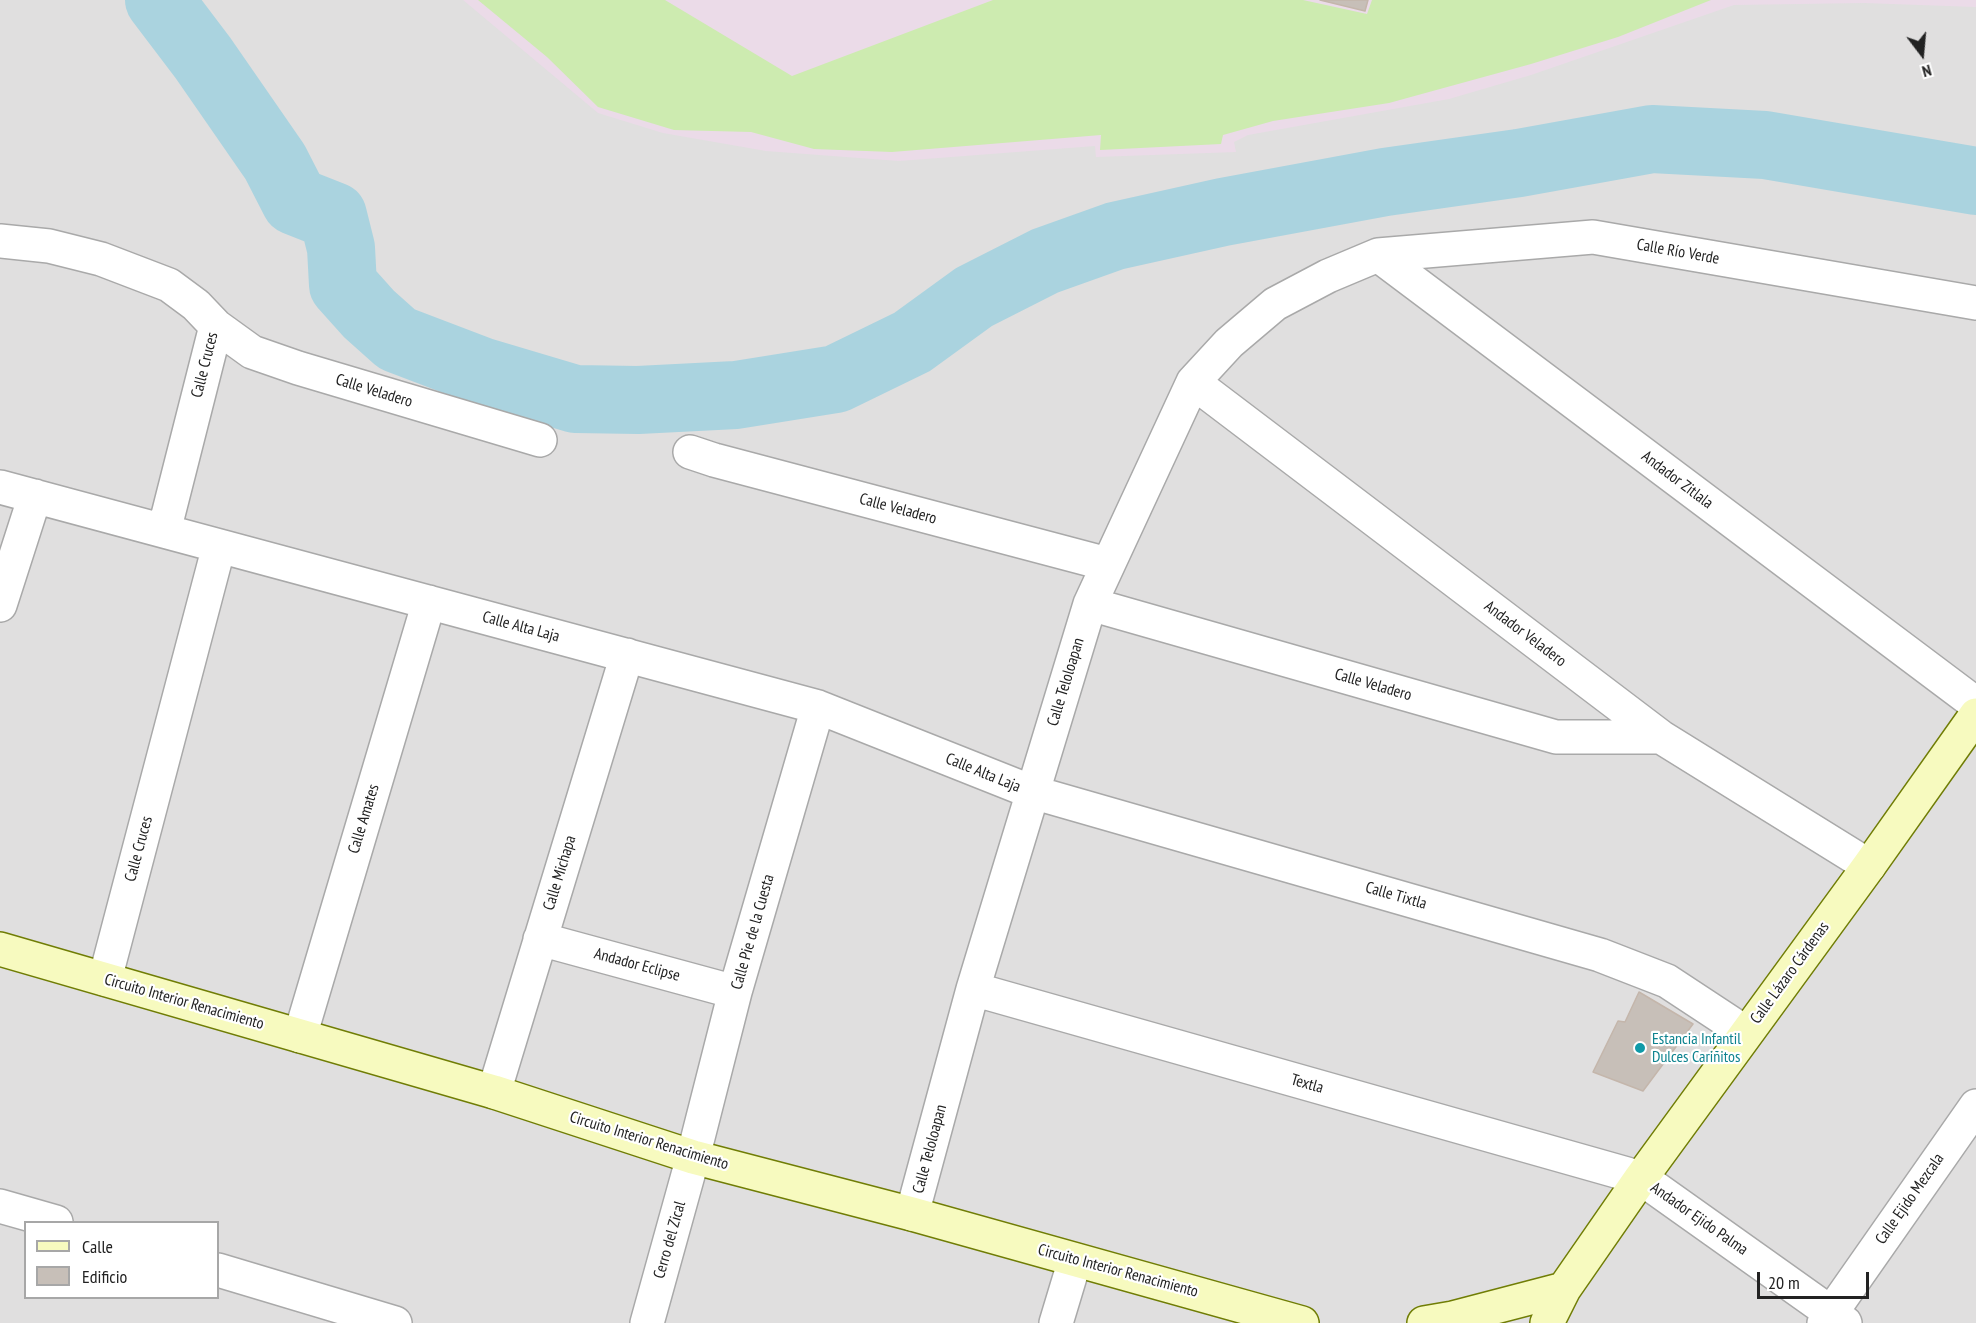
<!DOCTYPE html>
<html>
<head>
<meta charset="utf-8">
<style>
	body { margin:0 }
	#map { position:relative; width:1976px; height:1323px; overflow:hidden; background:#f2efe9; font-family:"PT Sans Narrow",sans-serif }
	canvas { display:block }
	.legend { position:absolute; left:24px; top:1221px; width:195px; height:78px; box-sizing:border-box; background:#fff; border:2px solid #a7a7a7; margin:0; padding:8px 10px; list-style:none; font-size:18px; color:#222 }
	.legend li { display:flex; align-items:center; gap:12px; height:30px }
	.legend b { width:30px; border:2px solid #a7a7a7 }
	.north { position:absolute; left:1892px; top:24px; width:60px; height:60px; -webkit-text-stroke:4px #fff; paint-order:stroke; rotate:164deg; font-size:16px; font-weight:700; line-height:24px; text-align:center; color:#222 }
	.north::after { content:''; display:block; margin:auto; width:21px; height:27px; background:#222; clip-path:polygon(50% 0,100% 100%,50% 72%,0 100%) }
	.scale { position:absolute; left:1757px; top:1272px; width:112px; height:27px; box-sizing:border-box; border:3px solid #222; border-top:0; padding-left:8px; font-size:18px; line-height:21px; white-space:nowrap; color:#222; -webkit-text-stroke:4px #fff; paint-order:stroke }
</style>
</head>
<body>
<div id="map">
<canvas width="1976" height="1323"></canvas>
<ul class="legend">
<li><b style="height:8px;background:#f7fabf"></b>Calle</li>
<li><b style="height:16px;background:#c7bfb8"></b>Edificio</li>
</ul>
<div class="north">N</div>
<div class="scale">20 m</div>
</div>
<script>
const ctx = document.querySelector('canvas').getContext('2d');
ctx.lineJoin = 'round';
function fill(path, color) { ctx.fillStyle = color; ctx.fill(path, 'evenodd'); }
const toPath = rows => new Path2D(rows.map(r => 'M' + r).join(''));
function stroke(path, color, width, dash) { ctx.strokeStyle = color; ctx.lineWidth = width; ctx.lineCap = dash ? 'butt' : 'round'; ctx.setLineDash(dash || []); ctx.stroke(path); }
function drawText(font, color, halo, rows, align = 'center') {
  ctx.font = font + ' "PT Sans Narrow",sans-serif'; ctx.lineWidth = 4.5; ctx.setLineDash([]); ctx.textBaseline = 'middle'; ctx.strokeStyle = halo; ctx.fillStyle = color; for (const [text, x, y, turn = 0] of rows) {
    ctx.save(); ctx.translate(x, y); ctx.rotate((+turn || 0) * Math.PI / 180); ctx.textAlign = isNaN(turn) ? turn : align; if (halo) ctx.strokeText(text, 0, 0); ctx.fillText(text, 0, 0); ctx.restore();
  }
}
fill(toPath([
	[0,0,1976,0,1976,1323,0,1323],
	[26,1222,218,1222,218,1298,26,1298]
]), '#e0dfdf');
fill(toPath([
	[463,0,1976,0,1976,7,1864,3,1734,5,1531,75,1449,99,1248,135,1234,142,1236,152,1096,157,1095,146,899,161,766,151,663,133,598,113]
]), '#ebdbe8');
fill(toPath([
	[478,0,665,0,792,76,993,0,1303,0,1367,14,1372,0,1711,0,1618,37,1531,64,1389,103,1273,121,1223,135,1221,144,1100,150,1101,135,892,152,814,149,751,132,674,130,598,107,547,57]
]), '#cdebb0');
stroke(toPath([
	[159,0,203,58,275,162,295,201,333,216,341,248,343,285,369,314,397,339,481,371,575,399,638,400,736,395,836,379,912,342,974,297,1045,261,1115,236,1223,212,1385,182,1519,163,1652,139,1765,145,1976,181]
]), '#aad3df', 68);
const building = toPath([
	[1320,0,1368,0,1365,11,1320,0],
	[1639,992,1693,1024,1643,1091,1593,1072,1618,1021,1625,1022,1639,992]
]);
fill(building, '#c7bfb8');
stroke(building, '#c4b6ab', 1.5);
const street = toPath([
	[0,241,49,246,101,259,169,285,196,305,216,326,252,352,298,368,540,440],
	[1378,255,1976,704],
	[1193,382,1661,737,1869,866],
	[690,452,714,460,1107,564],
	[0,487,818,707,1032,792,1600,955,1667,981,1746,1033],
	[164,531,216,326],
	[1090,604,1556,737,1661,737],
	[0,605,35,496],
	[540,939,735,992],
	[105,979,219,546],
	[973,989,1641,1178,1845,1323],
	[300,1036,429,602],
	[494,1092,627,655],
	[0,1206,56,1222],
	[912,1214,973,989,1090,604,1193,382,1229,343,1275,304,1328,276,1378,255,1593,237,1976,303],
	[218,1270,395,1323],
	[647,1323,693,1157,735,992,818,707],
	[1056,1323,1075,1260],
	[1824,1323,1976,1106]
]);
const secondary = toPath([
	[0,949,494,1092,693,1157,912,1214,1302,1323],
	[1424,1323,1453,1318,1564,1289],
	[1547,1323,1564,1289,1641,1178,1869,866,1976,715]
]);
stroke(street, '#a9a9a9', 36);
stroke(secondary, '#707d05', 36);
stroke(street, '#fff', 33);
stroke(secondary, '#f7fabf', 33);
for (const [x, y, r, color] of [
	[1640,1048,6,"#0f9aa8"]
]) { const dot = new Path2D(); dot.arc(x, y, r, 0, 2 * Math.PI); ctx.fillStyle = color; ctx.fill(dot); stroke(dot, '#fff', 2); }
drawText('16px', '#222', '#fff', [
	["Calle Río Verde",1678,252,10],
	["Calle Cruces",205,365,-76],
	["Calle Veladero",374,391,17],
	["Andador Zitlala",1677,480,37],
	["Calle Veladero",898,509,15],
	["Calle Alta Laja",521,627,15],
	["Andador Veladero",1525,634,37],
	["Calle Teloloapan",1066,682,-73],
	["Calle Veladero",1373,685,16],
	["Calle Alta Laja",983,773,22],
	["Calle Amates",364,819,-73],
	["Calle Cruces",139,849,-75],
	["Calle Michapa",560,873,-73],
	["Calle Tixtla",1396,896,16],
	["Calle Pie de la Cuesta",753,932,-74],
	["Andador Eclipse",637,965,15],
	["Calle Lázaro Cárdenas",1790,973,-54],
	["Circuito Interior Renacimiento",184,1002,16],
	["Textla",1307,1084,16],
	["Circuito Interior Renacimiento",649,1141,17],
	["Calle Teloloapan",930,1149,-75],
	["Calle Ejido Mezcala",1910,1199,-55],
	["Andador Ejido Palma",1699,1219,35],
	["Cerro del Zical",670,1240,-74],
	["Circuito Interior Renacimiento",1118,1271,15]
]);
drawText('16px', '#0d838f', '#fff', [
	["Estancia Infantil",1652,1039],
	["Dulces Cariñitos",1652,1057]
], 'left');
</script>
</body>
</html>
